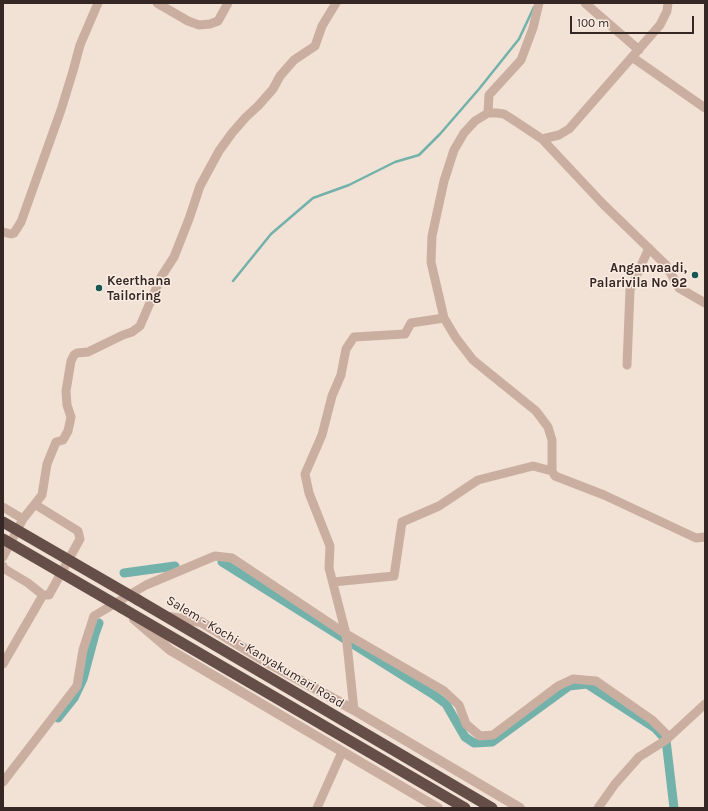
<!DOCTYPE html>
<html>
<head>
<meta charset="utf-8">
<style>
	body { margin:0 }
	#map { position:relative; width:708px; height:811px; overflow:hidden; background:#f2e1d5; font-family:Karla,sans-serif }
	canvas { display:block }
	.frame { position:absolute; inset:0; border:4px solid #342724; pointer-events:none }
	.scale { position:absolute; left:570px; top:16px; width:124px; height:18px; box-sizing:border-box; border:2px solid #342724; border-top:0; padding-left:5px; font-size:12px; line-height:14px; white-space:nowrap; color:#342724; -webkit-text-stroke:3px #faece2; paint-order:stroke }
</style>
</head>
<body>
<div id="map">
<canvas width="708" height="811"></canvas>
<div class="frame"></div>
<div class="scale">100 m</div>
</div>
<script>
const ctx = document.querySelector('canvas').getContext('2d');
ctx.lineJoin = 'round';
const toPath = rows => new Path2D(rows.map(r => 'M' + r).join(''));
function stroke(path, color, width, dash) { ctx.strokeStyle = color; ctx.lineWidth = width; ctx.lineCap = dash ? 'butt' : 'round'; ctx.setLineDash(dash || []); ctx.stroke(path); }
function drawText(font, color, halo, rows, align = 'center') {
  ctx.font = font + ' Karla,sans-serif'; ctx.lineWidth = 3; ctx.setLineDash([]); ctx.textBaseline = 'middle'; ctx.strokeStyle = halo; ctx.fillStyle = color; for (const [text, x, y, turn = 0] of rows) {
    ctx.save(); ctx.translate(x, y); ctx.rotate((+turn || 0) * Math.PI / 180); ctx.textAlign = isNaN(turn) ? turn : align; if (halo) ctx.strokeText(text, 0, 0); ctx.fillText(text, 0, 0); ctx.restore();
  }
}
stroke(toPath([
	[233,281,271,234,313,198,349,185,395,162,419,155,440,134,479,89,519,39,534,7]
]), '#73b1ab', 2.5);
stroke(toPath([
	[222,562,434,695,446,704,465,737,474,743,492,742,569,686,587,684,655,728,666,740,674,808],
	[124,573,175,566],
	[58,718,74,698,83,679,95,634,99,623]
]), '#73b1ab', 9);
stroke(toPath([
	[157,3,188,21,199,25,210,24,218,21,228,3],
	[585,3,639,50],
	[632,57,705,108],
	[488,113,489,95,521,60,533,28,539,3],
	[542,139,559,135,569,129,660,25,667,11,668,3],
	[3,232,11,234,14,233,21,222,61,110,73,71,80,45,98,3],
	[705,303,679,288,666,265,603,204,542,139,515,121,504,114,497,113,488,113,475,121,464,133,454,150,444,181,432,236,431,262,444,318,456,338,473,360,536,411,548,427,552,440,552,471,555,476,604,495,696,538,705,537],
	[627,365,630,290,649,248],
	[36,505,78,531,80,539,49,595,43,595],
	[3,507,23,519,3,557],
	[23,519,42,495,47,464,56,442,63,440,68,431,71,417,67,405,66,391,71,361,74,355,77,353,88,352,123,335,132,332,140,326,161,277,174,257,189,219,200,186,219,151,232,133,246,117,258,106,273,89,280,76,294,60,315,46,322,26,336,3],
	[3,566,3,568,28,583,43,595,3,664],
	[333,582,394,576,402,522,439,506,478,480,533,466,552,471],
	[354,710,346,634,329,568,330,546,309,493,305,474,322,435,332,396,341,375,346,349,354,337,405,334,411,323,444,318],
	[3,782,77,686,83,650,94,616,146,585,215,556,232,558,346,634,444,691,459,705,466,724,480,736,493,735,558,686,573,679,596,681,652,720,669,737],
	[317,808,342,752],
	[598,808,615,784,639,757,666,740,705,704]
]), '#caafa1', 9);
stroke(toPath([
	[169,617,201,622,263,660,354,710,520,808],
	[134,619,170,650,438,808]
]), '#caafa1', 10);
stroke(toPath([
	[138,600,492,808],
	[122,608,465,808]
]), '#664e48', 11);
stroke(toPath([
	[3,522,138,600],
	[3,539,122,608]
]), '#664e48', 11);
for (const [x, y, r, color] of [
	[695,275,4,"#185854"],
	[99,288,4,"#185854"]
]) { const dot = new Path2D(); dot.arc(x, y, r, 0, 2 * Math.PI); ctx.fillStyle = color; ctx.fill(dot); stroke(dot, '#faece2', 1.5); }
drawText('bold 13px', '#342724', '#faece2', [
	["Anganvaadi,",687,268],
	["Palarivila No 92",687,283],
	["Keerthana",107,281,"left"],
	["Tailoring",107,296,"left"]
], 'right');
drawText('13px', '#342724', '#faece2', [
	["Salem - Kochi - Kanyakumari Road",255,652,31]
]);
</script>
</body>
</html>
